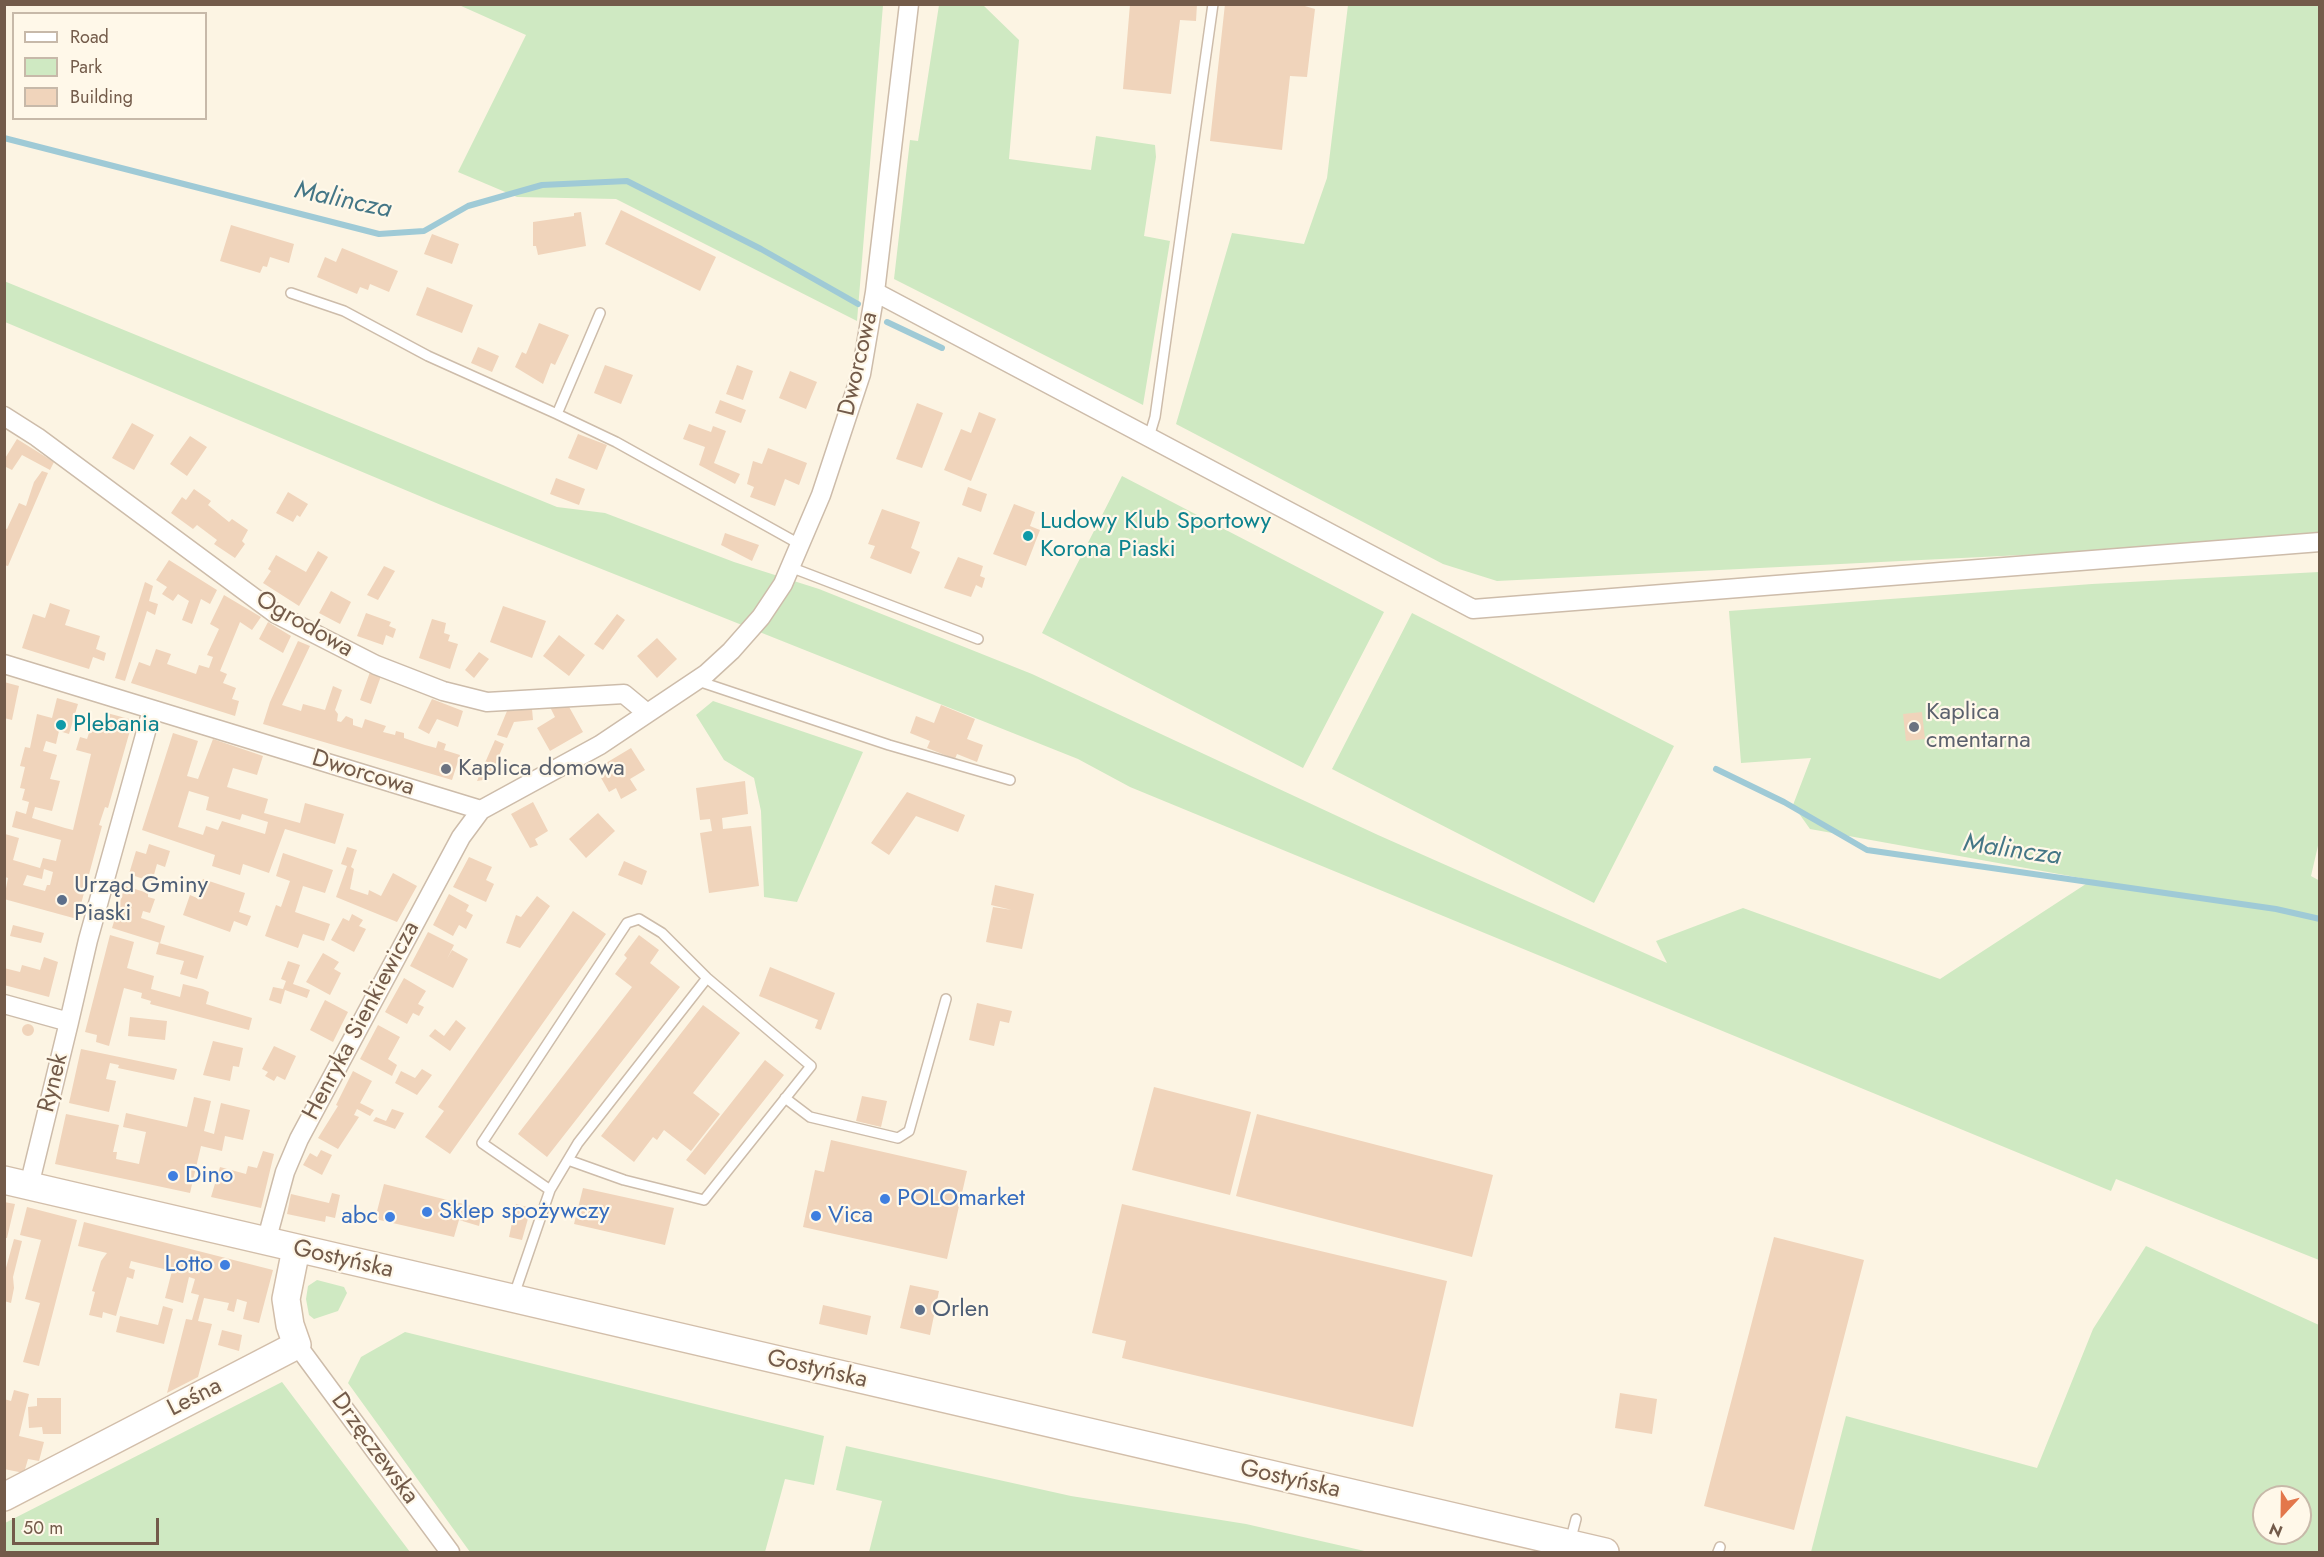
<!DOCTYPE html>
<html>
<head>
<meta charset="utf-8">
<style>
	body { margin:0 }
	#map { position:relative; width:2324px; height:1557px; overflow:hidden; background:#fcf4e3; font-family:Jost,sans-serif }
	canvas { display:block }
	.frame { position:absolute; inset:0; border:6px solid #735b4a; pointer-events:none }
	.legend { position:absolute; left:12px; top:12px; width:195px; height:108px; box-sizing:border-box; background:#fff8e9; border:2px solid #c7b9a9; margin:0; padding:8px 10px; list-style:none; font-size:18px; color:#735b4a }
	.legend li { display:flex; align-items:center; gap:12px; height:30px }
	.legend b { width:30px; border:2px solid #c7b9a9 }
	.north { position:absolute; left:2252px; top:1485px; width:60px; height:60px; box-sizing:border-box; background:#fff8e9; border:2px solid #c7b9a9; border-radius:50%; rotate:202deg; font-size:16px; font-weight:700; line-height:24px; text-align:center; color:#735b4a }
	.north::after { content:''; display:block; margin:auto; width:21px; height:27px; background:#e3774b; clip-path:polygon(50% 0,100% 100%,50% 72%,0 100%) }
	.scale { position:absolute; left:12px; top:1518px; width:147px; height:27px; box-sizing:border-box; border:3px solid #735b4a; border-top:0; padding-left:8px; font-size:18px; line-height:21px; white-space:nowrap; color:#735b4a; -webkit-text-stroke:4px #fff8e9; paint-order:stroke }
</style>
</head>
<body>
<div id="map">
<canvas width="2324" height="1557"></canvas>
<div class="frame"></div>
<ul class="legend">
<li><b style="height:8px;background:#fff"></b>Road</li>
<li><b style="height:16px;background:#cfe9c2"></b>Park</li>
<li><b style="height:16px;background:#f0d4bb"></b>Building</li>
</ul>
<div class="north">N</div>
<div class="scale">50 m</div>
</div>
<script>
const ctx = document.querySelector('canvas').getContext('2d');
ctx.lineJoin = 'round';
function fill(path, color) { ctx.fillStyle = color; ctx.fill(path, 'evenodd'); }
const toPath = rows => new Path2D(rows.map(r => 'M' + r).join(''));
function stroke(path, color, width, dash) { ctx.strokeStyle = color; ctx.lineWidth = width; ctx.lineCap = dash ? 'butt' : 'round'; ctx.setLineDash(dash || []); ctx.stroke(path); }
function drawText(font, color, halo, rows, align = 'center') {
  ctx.font = font + ' Jost,sans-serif'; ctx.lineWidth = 4.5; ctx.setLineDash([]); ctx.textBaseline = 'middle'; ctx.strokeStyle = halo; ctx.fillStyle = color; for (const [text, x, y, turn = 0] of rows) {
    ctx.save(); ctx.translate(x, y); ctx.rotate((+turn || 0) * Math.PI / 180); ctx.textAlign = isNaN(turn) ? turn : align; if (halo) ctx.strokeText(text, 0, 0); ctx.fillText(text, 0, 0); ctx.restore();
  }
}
fill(toPath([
	[459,5,883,5,857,321,616,199,517,197,458,172,526,35],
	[939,5,983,5,1019,40,1009,159,1091,170,1096,136,1155,145,1156,157,1144,236,1170,241,1143,405,894,279,910,140,918,141],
	[1348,5,2319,5,2319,533,2103,551,1497,581,1443,564,1176,424,1232,233,1304,244,1327,178],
	[4,281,557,507,605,513,734,562,819,589,1032,674,1378,835,1667,963,1656,941,1743,908,1940,979,2092,880,1810,829,1793,805,1811,758,1741,763,1729,611,2092,584,2319,572,2320,837,2311,876,2320,881,2319,1260,2116,1179,2111,1191,1130,787,1078,759,441,505,5,322],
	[1122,476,1384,612,1303,768,1042,633],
	[1412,613,1674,746,1594,903,1332,769],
	[713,701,863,752,797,902,764,897,761,811,754,778,724,760,696,715],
	[2146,1246,2319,1325,2319,1552,1811,1552,1846,1416,2037,1468,2093,1329],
	[2264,1497,2300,1497,2300,1533,2264,1533],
	[317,1280,344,1287,347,1293,338,1311,314,1319,309,1315,306,1299,308,1286],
	[405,1332,824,1436,814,1485,785,1479,765,1552,470,1552,348,1383,361,1357],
	[282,1382,410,1552,5,1552,5,1523],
	[846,1446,1071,1496,1246,1524,1369,1552,869,1552,882,1501,836,1490]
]), '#cfe9c2');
stroke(toPath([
	[4,138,379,234,424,231,468,206,542,185,627,181,761,249,858,304],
	[887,322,942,348],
	[1716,769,1784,802,1867,850,2276,909,2320,919]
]), '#9fcad6', 6);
fill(toPath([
	[1130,4,1197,4,1196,21,1180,20,1171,94,1123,89],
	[1225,4,1298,4,1315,9,1307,77,1290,76,1282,150,1210,141],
	[621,210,716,257,700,291,605,244],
	[581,212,586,246,538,255,536,246,533,246,533,222,574,216,574,213],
	[231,225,294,244,289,263,270,257,267,267,263,266,260,273,220,261],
	[432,234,459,244,452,264,424,254],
	[342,248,398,271,389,292,370,284,368,290,360,287,357,294,317,277,325,257,336,262],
	[427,287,473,305,462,333,416,315],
	[539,323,569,335,555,365,551,363,543,384,515,367,522,352,526,354],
	[478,347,499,356,492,372,471,363],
	[605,365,633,375,621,404,594,393],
	[737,365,753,371,743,400,726,394],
	[790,371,817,382,806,409,779,398],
	[720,400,746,410,741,423,715,413],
	[917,403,943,413,922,468,896,459],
	[979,412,996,419,971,481,944,470,961,429,971,433],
	[132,423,154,435,134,470,112,458],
	[689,424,711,432,713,426,726,431,714,463,740,474,735,484,699,465,705,447,683,439],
	[578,434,607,445,597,470,568,458],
	[190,436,207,447,187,476,170,464],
	[17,439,54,462,50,470,22,455,12,470,4,466,4,460],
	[768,448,807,463,799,485,785,479,775,506,750,497,754,487,747,484,753,461,762,464],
	[42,471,48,473,8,566,4,565,4,528,7,529,19,503,26,506,34,482],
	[556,478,585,489,579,505,550,494],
	[968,487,987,494,981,512,962,505],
	[194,489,211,501,208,505,229,522,232,519,248,530,242,541,245,544,235,558,214,544,217,540,197,525,193,529,171,513,182,497,186,500],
	[288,492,308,504,300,517,297,515,293,522,276,513],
	[1014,504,1035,512,1030,526,1040,530,1026,566,993,554],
	[882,509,920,522,911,548,920,552,911,574,870,558,875,546,868,544],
	[725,533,759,545,752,561,721,545],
	[318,551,328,557,299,606,263,583,271,571,268,569,276,555,306,572],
	[958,557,983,566,980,576,985,578,982,588,976,585,971,597,944,588],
	[169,560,217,590,210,604,201,599,192,624,182,620,189,601,178,594,173,601,162,594,167,587,156,580],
	[384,566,395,571,378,600,367,595],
	[145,582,153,586,149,601,158,604,155,615,147,611,125,681,115,678],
	[331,591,351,602,340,624,319,613],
	[224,595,261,617,252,630,240,622,220,671,227,674,223,683,236,688,232,699,239,701,235,716,131,683,139,662,150,666,156,649,171,654,167,664,196,674,199,665,209,668,213,657,207,655,219,629,210,624],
	[50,603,70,610,65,625,100,636,96,649,106,653,104,661,93,657,89,669,22,648,33,614,45,618],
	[503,606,546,621,532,658,490,642],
	[366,613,391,622,389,626,396,629,393,638,386,635,383,645,357,636],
	[617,614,625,620,603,650,594,644],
	[432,619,446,623,444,633,450,635,448,641,458,644,450,669,419,658],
	[268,622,291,636,283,653,259,639],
	[559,635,585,655,569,676,543,656],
	[657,638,677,659,657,678,637,656],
	[298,641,310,646,282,705,301,711,303,704,325,710,333,686,342,690,335,710,338,714,337,721,341,722,346,716,353,719,353,725,362,728,365,719,386,726,383,732,395,735,396,731,404,733,404,738,425,745,436,748,438,741,446,744,444,750,460,755,452,780,263,724,270,702],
	[479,652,489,659,474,678,465,670],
	[370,672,381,676,371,704,360,700],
	[4,682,19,686,12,720,4,718],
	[57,698,78,704,69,734,59,731,56,744,46,741,43,751,57,755,50,779,60,781,52,811,35,807,32,818,65,828,73,830,91,754,76,750,80,737,87,739,89,733,94,731,102,732,107,713,133,720,108,808,105,807,99,825,102,826,77,919,4,899,8,878,5,877,5,834,19,838,13,860,40,868,43,858,56,861,61,840,12,827,16,811,26,814,29,802,22,800,25,789,20,788,25,767,20,766,25,747,30,748,37,714,52,718],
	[44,869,53,872,50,885,47,885,45,891,23,885,27,875,42,879],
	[432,699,463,711,458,727,437,719,429,734,418,728],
	[568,705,583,732,550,751,537,728,555,717,550,707],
	[941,705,975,719,967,739,983,745,977,762,957,754,955,759,927,748,930,741,910,733,916,716,934,723],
	[532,709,533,720,514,722,507,738,497,735,507,711],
	[1922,712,1925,739,1906,741,1903,714],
	[173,733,198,741,187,776,198,779,213,739,263,756,257,775,233,768,227,787,268,799,264,813,300,823,305,803,344,814,335,844,285,829,269,873,243,864,240,875,212,866,215,855,142,830],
	[189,791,209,797,206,810,240,820,242,814,268,822,265,834,222,821,218,830,206,826,203,835,178,827],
	[495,740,504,744,489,779,477,781],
	[631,748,645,770,630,779,637,790,621,799,616,788,609,792,596,769],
	[745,781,748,814,722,818,723,829,751,826,759,886,709,893,700,833,712,831,710,819,700,820,696,788],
	[907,792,965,815,958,832,916,816,889,855,871,843],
	[533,802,548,831,535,839,538,845,530,848,511,814],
	[598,813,615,831,586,858,569,839],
	[149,844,170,851,165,867,157,864,152,882,129,874,136,851,146,854],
	[347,847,357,850,351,867,354,869,350,889,368,895,369,890,381,896,393,873,417,886,397,922,336,897,347,866,341,864],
	[283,853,333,870,325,893,303,886,295,912,330,924,324,941,303,934,298,948,265,936,276,905,281,907,290,881,276,876],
	[469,857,492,867,486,880,494,884,486,902,453,887],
	[624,861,647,871,642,885,618,875],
	[203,879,245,893,239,912,251,916,247,926,234,921,230,932,183,915,190,895,197,898],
	[995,885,1034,894,1022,949,986,942,993,907,1012,910,991,905],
	[125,886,148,893,148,897,155,899,150,913,143,911,141,918,165,926,160,943,112,928],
	[449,894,469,905,466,911,473,915,466,929,459,925,453,936,433,925],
	[537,896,550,906,520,948,506,943,516,915,521,917],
	[573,911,606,934,450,1154,425,1137,444,1111,438,1107],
	[352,914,363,920,359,926,366,929,354,952,331,940,343,918,349,921],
	[13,925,44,933,41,943,10,936],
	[428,932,454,945,447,959,452,950,468,959,453,988,410,966],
	[110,935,134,942,127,968,154,976,151,989,180,997,183,984,203,989,209,992,206,1004,252,1018,249,1030,150,1004,151,1001,141,998,142,993,124,988,109,1046,96,1042,97,1035,85,1032],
	[639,935,659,950,650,963,680,987,547,1157,518,1134,632,987,615,974,627,958,624,955],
	[159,943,204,956,197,979,180,974,184,961,156,954],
	[323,953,339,962,334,969,341,973,330,995,306,982],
	[44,957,58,962,49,997,4,985,4,968,20,972,22,965,40,970],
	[288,961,300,965,293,984,310,990,307,998,285,990,281,1004,269,1000,273,987,283,989,286,981,281,979],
	[770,967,835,993,821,1030,815,1028,818,1020,759,996],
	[404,978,426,991,418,1004,424,1007,419,1016,413,1013,407,1024,385,1012],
	[325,1000,348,1012,333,1042,310,1030],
	[977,1003,1012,1011,1009,1023,1000,1021,994,1046,969,1040],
	[703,1005,740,1033,693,1093,720,1114,691,1151,664,1130,657,1140,653,1137,634,1162,601,1136],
	[130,1017,167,1021,165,1040,128,1036],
	[456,1020,466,1028,450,1051,429,1036,435,1029,444,1036],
	'22 1030a6 6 0 1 1 12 0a6 6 0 1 1-12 0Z',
	[378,1025,400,1037,388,1059,397,1065,392,1076,360,1059],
	[213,1041,243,1048,239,1067,233,1066,230,1081,203,1075],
	[274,1046,296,1056,285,1080,277,1076,274,1081,265,1076,268,1072,262,1069],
	[81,1049,177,1069,174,1080,118,1068,119,1065,110,1063,106,1079,116,1081,109,1112,69,1103],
	[765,1060,784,1075,705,1175,686,1160],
	[422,1069,432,1075,417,1095,395,1083,401,1071,415,1078],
	[353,1071,372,1081,360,1103,374,1110,370,1116,357,1109,354,1115,359,1117,338,1149,318,1138,338,1106,336,1105],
	[1154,1087,1251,1112,1230,1195,1132,1170],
	[862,1096,887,1101,881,1127,856,1121],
	[194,1097,211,1101,204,1131,214,1134,221,1103,250,1110,243,1140,225,1136,222,1151,201,1146,190,1193,55,1164,66,1114,119,1125,113,1152,117,1152,116,1159,139,1164,146,1132,123,1127,126,1113,187,1127],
	[392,1109,404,1113,395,1129,373,1121,376,1117,386,1121],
	[1257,1114,1493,1175,1472,1257,1236,1196],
	[831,1140,967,1171,947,1259,803,1227,815,1170,824,1172],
	[321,1150,332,1155,322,1175,303,1165,310,1153,317,1157],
	[263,1151,274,1154,261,1208,211,1197,220,1167,246,1174,248,1166,257,1168],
	[384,1184,483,1209,479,1226,459,1220,454,1237,375,1219],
	[583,1188,674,1208,665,1245,574,1224],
	[332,1193,340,1195,335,1218,326,1216,325,1222,287,1214,291,1194,329,1203],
	[4,1202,15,1204,7,1238,4,1238],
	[516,1204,531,1208,522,1240,509,1237],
	[1122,1204,1447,1281,1413,1427,1122,1358,1126,1341,1092,1333],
	[27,1207,77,1220,39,1366,23,1362,40,1303,25,1299,41,1240,20,1235],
	[84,1222,273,1270,259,1323,243,1319,247,1302,237,1299,234,1312,227,1310,229,1303,204,1298,198,1321,212,1324,198,1377,167,1393,186,1319,192,1320,199,1295,191,1293,195,1279,189,1277,183,1303,165,1298,172,1271,131,1261,129,1268,135,1270,133,1279,127,1277,116,1316,103,1312,102,1318,89,1315,95,1292,92,1291,101,1261,107,1253,78,1246],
	[1774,1237,1864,1260,1794,1530,1704,1506],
	[14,1239,22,1241,13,1277,14,1288,11,1303,4,1301,4,1275],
	[910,1285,939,1291,930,1335,900,1328],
	[823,1305,871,1316,867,1335,819,1324],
	[163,1306,173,1309,164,1344,116,1332,120,1316,158,1325],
	[222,1330,242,1335,239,1351,218,1345],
	[14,1390,29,1394,19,1436,44,1442,39,1461,28,1459,24,1473,4,1469,4,1399,11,1401],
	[1620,1393,1657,1399,1652,1434,1615,1428],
	[37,1398,61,1398,61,1434,43,1434,42,1427,29,1428,28,1407,37,1406]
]), '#f0d4bb');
const lane = toPath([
	[291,293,344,311,428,356,557,414],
	[600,313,557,414,616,442,801,545],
	[1149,437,1155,417,1213,4],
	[790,567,978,639],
	[698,681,889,745,1010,780],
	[785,1098,810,1117,898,1138,909,1131,946,999],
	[550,1190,482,1143,627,923,639,919,662,933,707,978,811,1066,704,1200,624,1180,568,1160],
	[514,1295,550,1190,578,1143,707,978],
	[1570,1542,1576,1519],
	[1718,1552,1720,1547]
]);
const street = toPath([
	[875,292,1473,609,2320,542],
	[4,416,37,437,276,614,376,665,443,691,487,702,624,694,647,713],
	[4,664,481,810],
	[4,1004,69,1022,29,1186],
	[69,1022,88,940,152,710],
	[266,1242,285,1172,299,1139,461,837,481,810,600,745,706,674,731,651,761,617,783,584,821,495,861,374,875,292,909,4],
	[297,1345,450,1552]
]);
const secondary = toPath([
	[4,1180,1605,1552],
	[4,1497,297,1345,290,1325,286,1299,296,1249]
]);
stroke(lane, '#cdbcaa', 12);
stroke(street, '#cdbcaa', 21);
stroke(secondary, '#d2beaa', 30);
stroke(lane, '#fff', 9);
stroke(street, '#fff', 18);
stroke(secondary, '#fff', 27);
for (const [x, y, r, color] of [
	[1028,536,6,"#0f9aa8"],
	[61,725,6,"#0f9aa8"],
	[1914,727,6,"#6b7280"],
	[446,769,6,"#6b7280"],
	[62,900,6,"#5c6f8a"],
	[173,1176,6,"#3f7fe0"],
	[885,1199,6,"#3f7fe0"],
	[427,1212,6,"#3f7fe0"],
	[816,1216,6,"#3f7fe0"],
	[390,1217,6,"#3f7fe0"],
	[225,1265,6,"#3f7fe0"],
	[920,1310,6,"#5c6f8a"]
]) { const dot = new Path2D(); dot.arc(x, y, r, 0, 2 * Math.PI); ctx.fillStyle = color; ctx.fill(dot); stroke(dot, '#fff8e9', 2); }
drawText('24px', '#735b4a', '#fff8e9', [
	["Dworcowa",859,364,-77],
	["Ogrodowa",304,625,30],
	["Dworcowa",363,774,17],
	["Henryka Sienkiewicza",362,1021,-62],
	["Rynek",54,1083,-76],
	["Gostyńska",343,1260,13],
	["Gostyńska",817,1370,13],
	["Leśna",195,1398,-27],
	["Drzęczewska",374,1449,54],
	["Gostyńska",1290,1480,13]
]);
drawText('24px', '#0d838f', '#fff8e9', [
	["Ludowy Klub Sportowy",1040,522],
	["Korona Piaski",1040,550],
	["Plebania",73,725]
], 'left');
drawText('24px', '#5b616d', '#fff8e9', [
	["Kaplica",1926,713],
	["cmentarna",1926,741],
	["Kaplica domowa",458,769]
], 'left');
drawText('24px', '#4e5e75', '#fff8e9', [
	["Urząd Gminy",74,886],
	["Piaski",74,914],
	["Orlen",932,1310]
], 'left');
drawText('24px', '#366cbe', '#fff8e9', [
	["Dino",185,1176],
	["POLOmarket",897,1199],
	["Sklep spożywczy",439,1212],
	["Vica",828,1216],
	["abc",378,1217,"right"],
	["Lotto",213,1265,"right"]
], 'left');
drawText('italic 26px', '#447686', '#fff8e9', [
	["Malincza",343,201,12],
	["Malincza",2012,851,8]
]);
</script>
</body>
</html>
